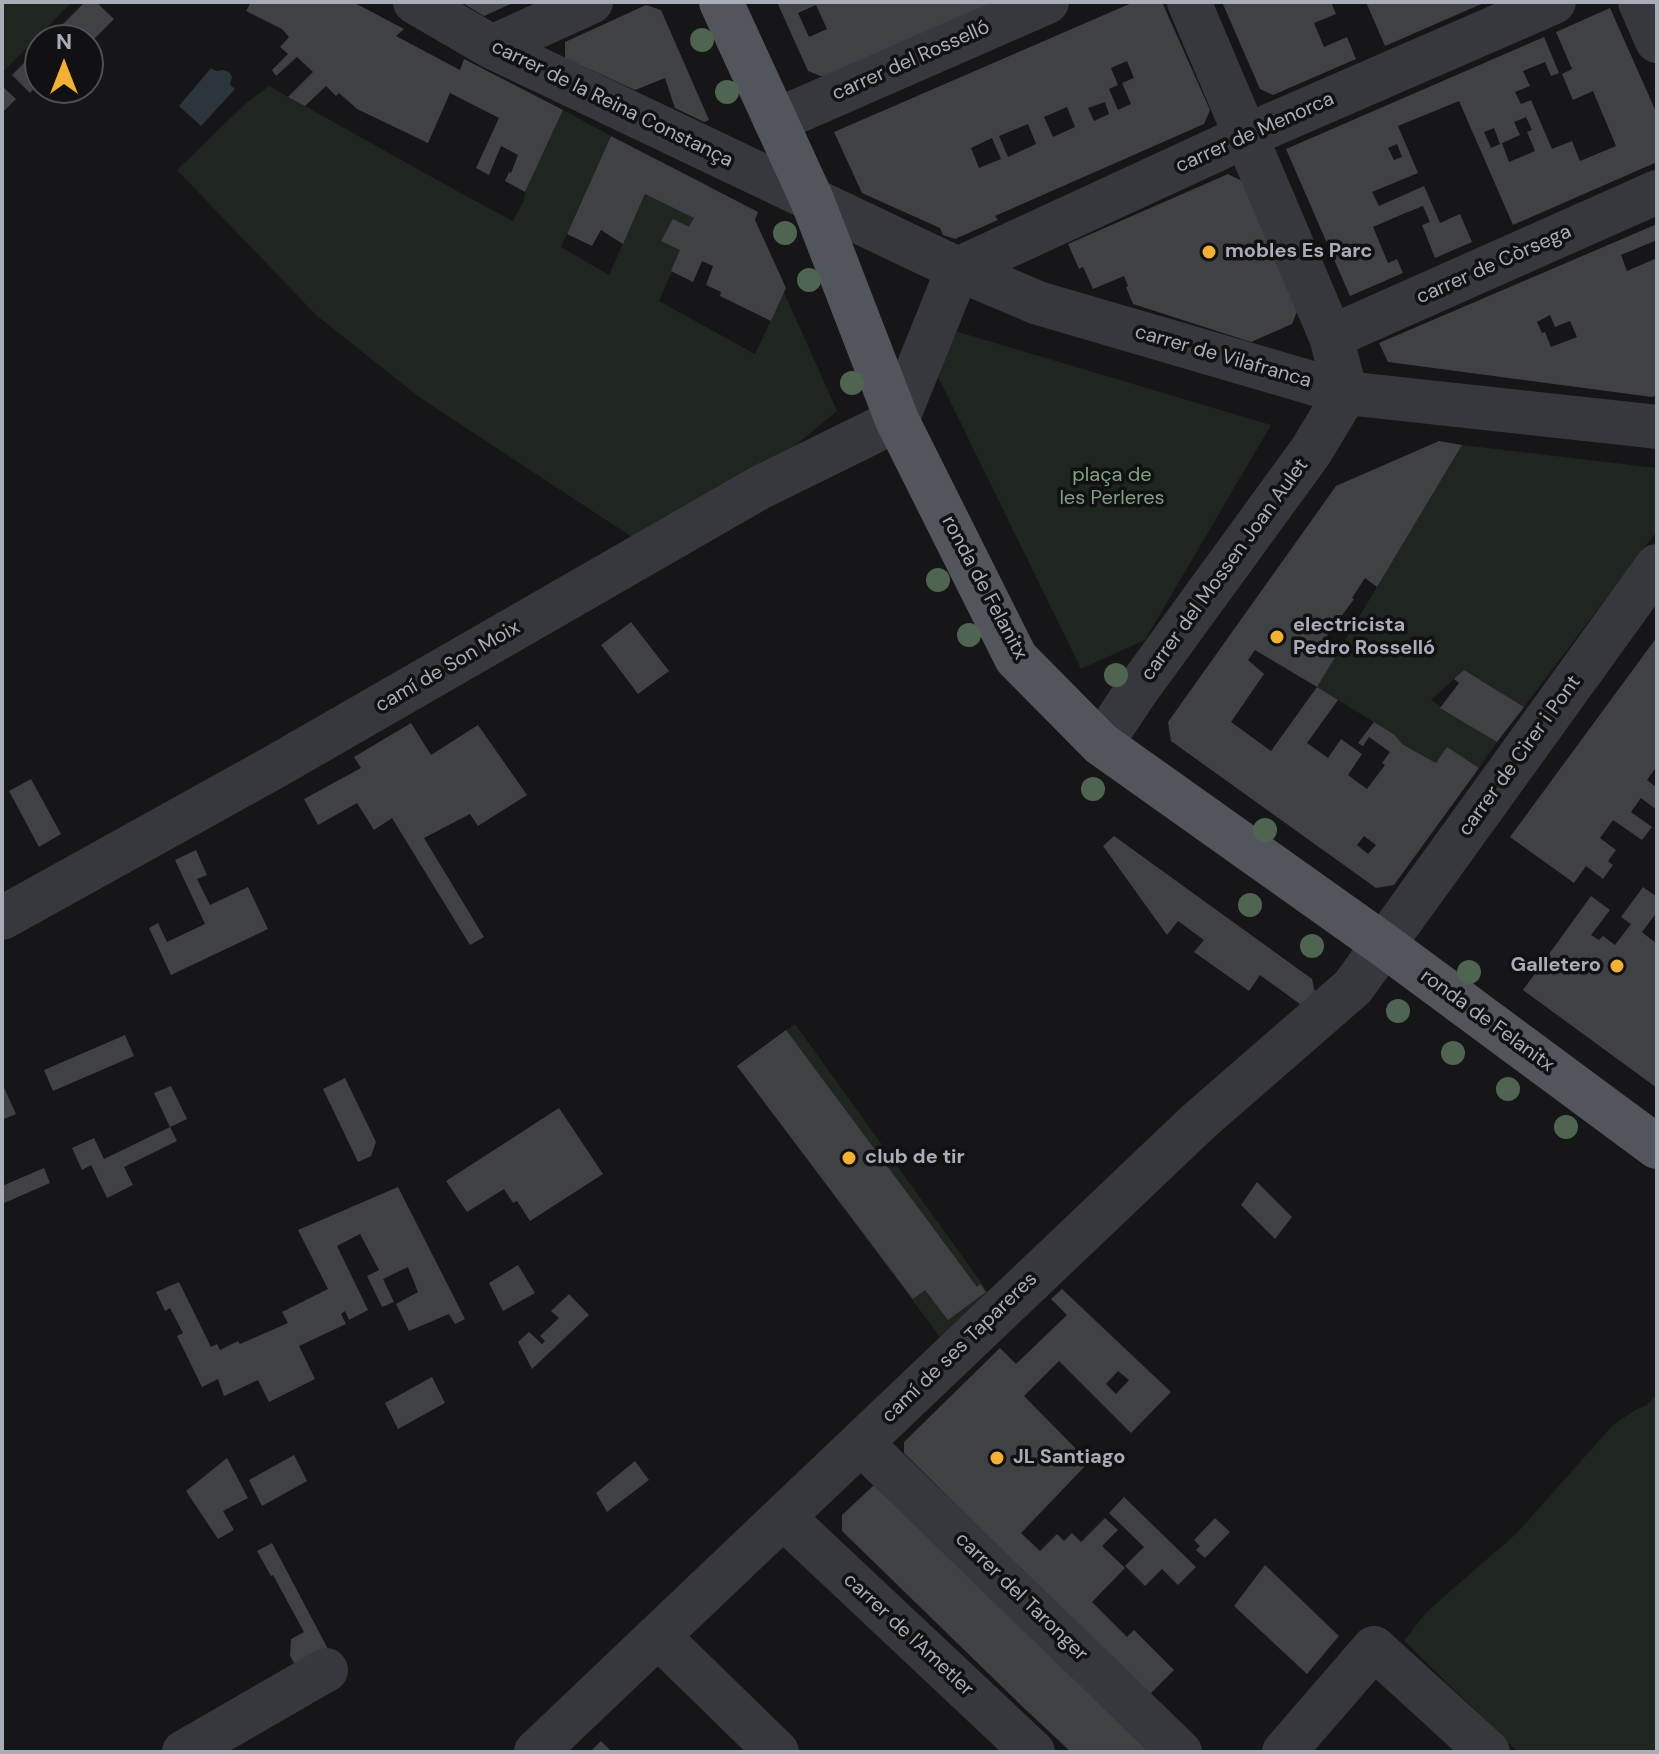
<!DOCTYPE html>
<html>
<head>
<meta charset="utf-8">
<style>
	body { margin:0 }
	#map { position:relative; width:1659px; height:1754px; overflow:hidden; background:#161618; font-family:"DM Sans",sans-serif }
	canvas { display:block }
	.frame { position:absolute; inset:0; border:4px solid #a8adb8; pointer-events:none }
	.north { position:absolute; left:24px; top:24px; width:80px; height:80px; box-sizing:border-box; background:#111113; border:2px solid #4d4f55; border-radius:50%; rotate:0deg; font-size:22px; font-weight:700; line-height:32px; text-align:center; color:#a8adb8 }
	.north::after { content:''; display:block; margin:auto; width:28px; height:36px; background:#f2b134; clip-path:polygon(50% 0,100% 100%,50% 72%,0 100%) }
</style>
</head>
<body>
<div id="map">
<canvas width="1659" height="1754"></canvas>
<div class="frame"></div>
<div class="north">N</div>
</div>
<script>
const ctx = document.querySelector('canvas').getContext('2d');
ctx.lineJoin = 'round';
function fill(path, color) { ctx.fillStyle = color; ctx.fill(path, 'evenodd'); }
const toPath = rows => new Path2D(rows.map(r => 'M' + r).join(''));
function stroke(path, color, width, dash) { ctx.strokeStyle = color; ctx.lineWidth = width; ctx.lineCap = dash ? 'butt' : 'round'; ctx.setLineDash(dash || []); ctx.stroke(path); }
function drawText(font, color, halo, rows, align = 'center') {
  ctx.font = font + ' "DM Sans",sans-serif'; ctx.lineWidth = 7; ctx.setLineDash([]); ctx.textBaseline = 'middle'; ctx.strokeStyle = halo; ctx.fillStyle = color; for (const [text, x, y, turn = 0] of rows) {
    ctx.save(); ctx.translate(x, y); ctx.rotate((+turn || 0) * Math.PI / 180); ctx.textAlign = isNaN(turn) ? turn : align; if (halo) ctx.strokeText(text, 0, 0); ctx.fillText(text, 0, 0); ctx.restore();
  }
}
fill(toPath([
	[2,2,72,2,2,73],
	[269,86,464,195,513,221,524,200,525,192,563,110,611,136,561,247,609,275,660,161,709,186,659,301,755,354,784,292,837,411,749,484,644,545,419,397,316,315,177,170,244,105],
	[955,331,1271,425,1145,640,1081,669,928,356],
	[1462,445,1657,468,1657,531,1524,707,1464,670,1431,700,1497,742,1479,768,1447,748,1436,763,1402,744,1395,735,1317,687],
	[795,1024,993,1299,946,1345,737,1066],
	[1657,1394,1657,1752,1518,1752,1404,1641,1420,1620,1431,1608,1517,1533,1613,1425,1635,1410,1647,1405]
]), '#1e261f');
fill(toPath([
	[211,68,216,71,223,70,229,72,232,77,230,85,235,89,201,126,179,106]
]), '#2c353c');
fill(toPath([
	[85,2,96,2,114,19,88,45,88,40,47,40],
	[251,2,353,2,404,29,396,36,460,70,464,59,563,110,525,192,505,181,509,172,511,173,518,155,501,146,489,175,476,168,499,118,450,93,428,143,357,109,339,93,336,96,326,86,305,106,288,97,313,72,297,57,276,76,272,70,288,54,280,47,289,37,282,29,246,11],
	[461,2,515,2,484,16],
	[777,2,995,2,823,77,808,71],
	[816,5,827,29,809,37,798,13],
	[1134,2,1162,2,1210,110,1204,124,995,216,998,220,955,239,943,235,940,228,862,193,834,132],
	[1127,61,1134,78,1122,83,1131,104,1118,110,1109,89,1118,85,1111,68],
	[1105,102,1109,114,1094,121,1088,108],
	[1067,107,1075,127,1053,137,1044,117],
	[1028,124,1036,144,1008,157,999,136],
	[992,138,1001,159,979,168,971,148],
	[1222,2,1331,2,1336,14,1314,23,1324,47,1347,37,1356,59,1273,95,1260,89],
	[1366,2,1486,2,1385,46],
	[646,5,661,10,709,120,704,122,675,108,665,78,635,90,565,58,565,42],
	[1610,8,1657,114,1657,162,1513,225,1459,101,1398,126,1418,173,1372,192,1379,206,1424,186,1440,223,1460,214,1472,242,1435,258,1422,225,1430,222,1423,206,1403,214,1373,227,1388,263,1397,259,1403,273,1350,296,1286,149,1544,37,1559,73,1551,76,1545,62,1523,71,1530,86,1515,92,1521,104,1531,100,1552,149,1572,141,1580,161,1616,146,1593,91,1573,100,1562,74,1572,69,1556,32],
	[1526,117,1532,130,1527,132,1535,151,1509,162,1502,143,1491,148,1484,132,1494,128,1500,144,1520,135,1514,122],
	[1397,144,1402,157,1394,160,1388,148],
	[40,47,40,82,30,93,12,75],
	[2,86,16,99,2,113],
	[611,136,758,212,755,220,786,288,771,321,720,296,721,292,706,285,713,266,702,261,693,282,671,271,680,250,661,241,673,219,689,227,694,218,645,194,623,244,601,230,592,246,567,234],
	[1228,174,1242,181,1298,309,1292,324,1251,342,1133,304,1126,287,1128,286,1124,276,1093,289,1083,267,1079,269,1068,244],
	[1657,224,1657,240,1621,255,1627,271,1657,258,1657,395,1652,397,1388,362,1379,343],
	[1550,315,1555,327,1570,321,1577,337,1551,347,1545,332,1542,333,1537,322],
	[1439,441,1462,445,1377,587,1365,578,1352,598,1354,599,1324,640,1339,651,1317,687,1255,650,1248,660,1264,674,1231,722,1271,751,1317,687,1338,700,1307,743,1328,758,1341,739,1362,754,1348,775,1367,789,1385,765,1382,763,1390,752,1369,737,1363,746,1358,743,1374,722,1395,735,1402,744,1436,763,1447,747,1479,768,1394,885,1376,888,1171,741,1168,722,1336,486],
	[1364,836,1376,845,1368,854,1357,845],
	[631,622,669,671,638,694,601,645],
	[1657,637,1657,766,1647,780,1657,788,1657,810,1641,798,1631,812,1652,827,1642,840,1613,820,1600,838,1616,850,1608,861,1613,865,1603,879,1586,866,1574,883,1510,837],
	[1464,670,1524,707,1497,742,1440,708,1459,683,1454,679],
	[411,723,431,755,478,725,527,795,478,826,470,814,424,838,484,937,470,945,392,818,374,830,357,803,318,825,304,799,361,768,354,757],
	[31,779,61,834,39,847,9,791],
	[1114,836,1312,979,1315,993,1304,1007,1260,975,1249,991,1194,952,1204,940,1178,921,1167,935,1103,846],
	[196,850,207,875,197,879,210,905,248,887,268,929,171,975,149,928,158,923,167,942,205,924,175,860],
	[1643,887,1657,897,1657,912,1642,932,1657,944,1657,1088,1523,990,1591,896,1610,910,1591,935,1599,940,1603,936,1615,945,1631,924,1621,917],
	[786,1030,977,1287,980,1284,986,1292,948,1320,925,1290,913,1299,737,1066],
	[125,1035,134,1056,53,1091,44,1070],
	[345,1078,376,1142,371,1156,358,1162,323,1089],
	[2,1083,16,1114,2,1120],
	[171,1086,187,1119,170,1127,177,1141,124,1167,133,1185,107,1198,91,1165,82,1170,72,1148,94,1138,104,1159,170,1127,154,1093],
	[559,1108,603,1174,530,1221,517,1201,513,1203,504,1189,467,1212,446,1181],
	[44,1168,50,1183,2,1204,2,1186],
	[1257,1182,1292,1217,1275,1239,1241,1205],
	[398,1187,465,1319,455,1324,449,1314,409,1331,396,1304,418,1292,408,1267,383,1279,394,1302,382,1307,367,1276,379,1270,360,1234,337,1246,368,1310,349,1320,345,1311,341,1314,346,1324,299,1346,315,1379,269,1402,258,1380,224,1396,218,1379,202,1387,177,1336,183,1333,170,1308,165,1311,156,1292,179,1282,211,1347,217,1344,220,1350,238,1341,240,1344,288,1323,282,1312,328,1289,298,1230],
	[518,1265,535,1293,503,1311,489,1283],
	[1062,1289,1171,1392,1131,1433,1059,1361,1024,1396,1089,1462,1021,1533,1040,1551,1057,1534,1064,1541,1072,1533,1081,1542,1105,1518,1118,1530,1102,1546,1125,1568,1092,1602,1127,1637,1134,1630,1174,1670,1149,1695,904,1453,904,1442,1000,1348,1016,1364,1067,1315,1051,1299],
	[1118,1371,1129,1380,1116,1394,1106,1384],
	[569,1294,589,1315,532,1369,518,1342,529,1332,542,1344,545,1341,540,1336,559,1318,551,1311],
	[432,1377,445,1403,398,1429,385,1403],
	[294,1455,307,1481,262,1506,249,1480],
	[227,1458,248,1498,223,1511,234,1530,218,1539,186,1491],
	[635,1461,649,1480,607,1512,596,1493],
	[873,1486,891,1488,1156,1752,1071,1752,1025,1709,842,1531,842,1515],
	[1124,1497,1196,1567,1178,1585,1162,1569,1145,1586,1125,1566,1144,1547,1109,1513],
	[1215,1518,1230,1532,1205,1558,1196,1550,1200,1546,1194,1540],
	[272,1543,328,1649,296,1666,290,1656,291,1639,304,1632,273,1575,271,1576,257,1551],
	[1265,1565,1339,1636,1307,1674,1234,1606],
	[601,1741,612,1752,590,1752]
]), '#404145');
stroke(toPath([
	[415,2,492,47,958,269,1038,303,1346,393,1657,427],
	[1640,2,1657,41],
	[492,47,591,2],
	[775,121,1047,2],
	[958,269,1246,136,1554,2],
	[1331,337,1657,192],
	[1101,744,1137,690,1311,451,1346,393,1331,337,1189,2],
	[2,918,276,766,759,488,897,420,958,269],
	[861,1443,1180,1752],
	[783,1517,1033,1752],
	[658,1636,777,1752],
	[184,1752,326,1670],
	[536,1752,1198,1122,1353,987,1657,566],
	[1284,1752,1374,1648,1488,1752]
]), '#37383d', 44);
stroke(toPath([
	[721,2,812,200,897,420,1016,658,1101,744,1384,945,1657,1147]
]), '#53555c', 44);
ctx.fillStyle = '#506452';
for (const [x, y] of [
	[702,40],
	[727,92],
	[785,233],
	[809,280],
	[852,383],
	[938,580],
	[969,635],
	[1116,675],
	[1093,789],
	[1265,830],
	[1250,905],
	[1312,946],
	[1469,972],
	[1398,1011],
	[1453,1053],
	[1508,1089],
	[1566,1127]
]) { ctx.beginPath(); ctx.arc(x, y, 12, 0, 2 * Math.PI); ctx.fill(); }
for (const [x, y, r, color] of [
	[1209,252,8,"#f2b134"],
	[1277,637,8,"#f2b134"],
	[1617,966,8,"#f2b134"],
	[849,1158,8,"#f2b134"],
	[997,1458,8,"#f2b134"]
]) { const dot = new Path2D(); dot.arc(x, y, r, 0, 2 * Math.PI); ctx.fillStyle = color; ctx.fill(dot); stroke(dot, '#111113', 3); }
drawText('20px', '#a8adb8', '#111113', [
	["carrer del Rosselló",911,61,-24],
	["carrer de la Reina Constança",612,104,26],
	["carrer de Menorca",1255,133,-24],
	["carrer de Còrsega",1494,265,-24],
	["carrer de Vilafranca",1223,357,16],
	["carrer del Mossen Joan Aulet",1225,570,-54],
	["ronda de Felanitx",984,588,62],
	["camí de Son Moix",448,667,-30],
	["carrer de Cirer i Pont",1520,756,-54],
	["ronda de Felanitx",1487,1021,36],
	["camí de ses Tapareres",960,1348,-44],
	["carrer del Taronger",1021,1597,44],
	["carrer de l'Ametler",908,1635,43]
]);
drawText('bold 20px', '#a8adb8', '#111113', [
	["mobles Es Parc",1225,252],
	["electricista",1293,626],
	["Pedro Rosselló",1293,649],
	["Galletero",1601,966,"right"],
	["club de tir",865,1158],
	["JL Santiago",1013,1458]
], 'left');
drawText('20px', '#7fa381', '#111113', [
	["plaça de",1112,476],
	["les Perleres",1112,499]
]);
</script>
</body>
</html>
